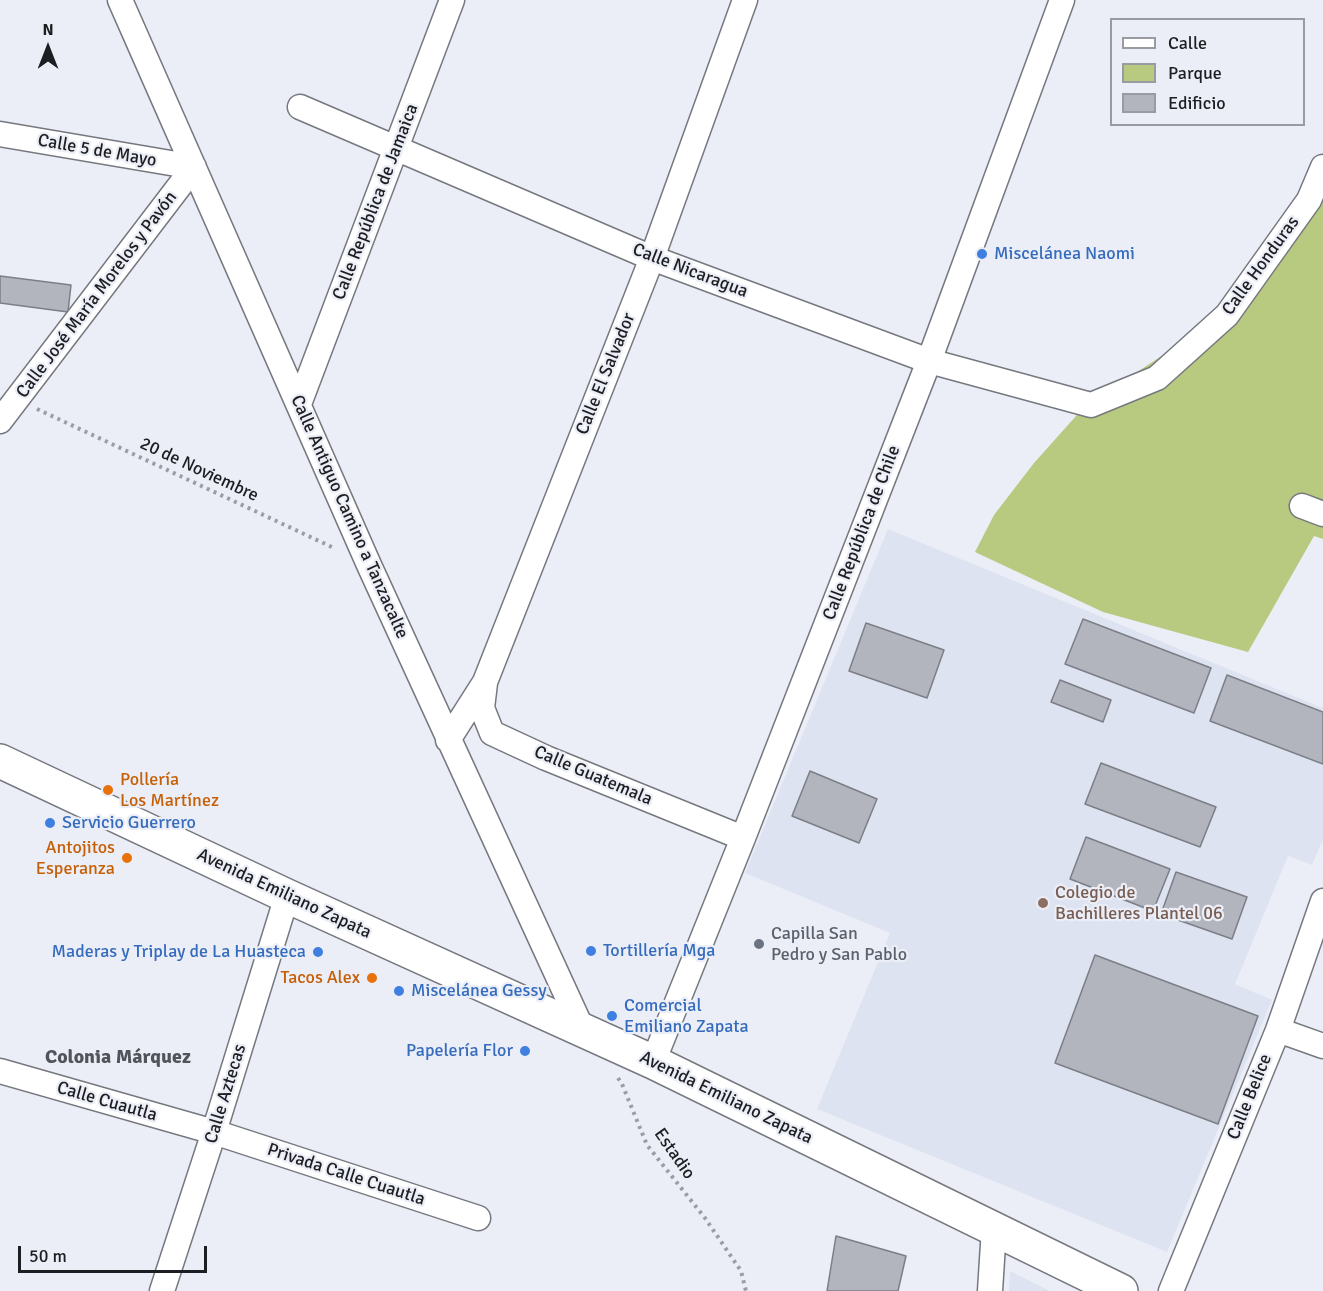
<!DOCTYPE html>
<html>
<head>
<meta charset="utf-8">
<style>
	body { margin:0 }
	#map { position:relative; width:1323px; height:1291px; overflow:hidden; background:#ebeef6; font-family:Signika,sans-serif }
	canvas { display:block }
	.legend { position:absolute; left:1110px; top:18px; width:195px; height:108px; box-sizing:border-box; background:#ebeef6; border:2px solid #999ba1; margin:0; padding:8px 10px; list-style:none; font-size:18px; color:#1d1e21 }
	.legend li { display:flex; align-items:center; gap:12px; height:30px }
	.legend b { width:30px; border:2px solid #999ba1 }
	.north { position:absolute; left:18px; top:18px; width:60px; height:60px; -webkit-text-stroke:4px #ebeef6; paint-order:stroke; rotate:0deg; font-size:16px; font-weight:700; line-height:24px; text-align:center; color:#1d1e21 }
	.north::after { content:''; display:block; margin:auto; width:21px; height:27px; background:#1d1e21; clip-path:polygon(50% 0,100% 100%,50% 72%,0 100%) }
	.scale { position:absolute; left:18px; top:1246px; width:189px; height:27px; box-sizing:border-box; border:3px solid #1d1e21; border-top:0; padding-left:8px; font-size:18px; line-height:21px; white-space:nowrap; color:#1d1e21; -webkit-text-stroke:4px #ebeef6; paint-order:stroke }
</style>
</head>
<body>
<div id="map">
<canvas width="1323" height="1291"></canvas>
<ul class="legend">
<li><b style="height:8px;background:#fff"></b>Calle</li>
<li><b style="height:16px;background:#b8c980"></b>Parque</li>
<li><b style="height:16px;background:#b2b5bd"></b>Edificio</li>
</ul>
<div class="north">N</div>
<div class="scale">50 m</div>
</div>
<script>
const ctx = document.querySelector('canvas').getContext('2d');
ctx.lineJoin = 'round';
function fill(path, color) { ctx.fillStyle = color; ctx.fill(path, 'evenodd'); }
const toPath = rows => new Path2D(rows.map(r => 'M' + r).join(''));
function stroke(path, color, width, dash) { ctx.strokeStyle = color; ctx.lineWidth = width; ctx.lineCap = dash ? 'butt' : 'round'; ctx.setLineDash(dash || []); ctx.stroke(path); }
function drawText(font, color, halo, rows, align = 'center') {
  ctx.font = font + ' Signika,sans-serif'; ctx.lineWidth = 4.5; ctx.setLineDash([]); ctx.textBaseline = 'middle'; ctx.strokeStyle = halo; ctx.fillStyle = color; for (const [text, x, y, turn = 0] of rows) {
    ctx.save(); ctx.translate(x, y); ctx.rotate((+turn || 0) * Math.PI / 180); ctx.textAlign = isNaN(turn) ? turn : align; if (halo) ctx.strokeText(text, 0, 0); ctx.fillText(text, 0, 0); ctx.restore();
  }
}
fill(toPath([
	[888,529,1323,708,1323,839,1312,865,1288,856,1235,984,1272,1000,1167,1252,817,1109,890,933,745,873],
	[1010,1271,1050,1291,1009,1291]
]), '#dee3f2');
fill(toPath([
	[1323,180,1323,539,1314,536,1248,652,1103,612,975,552,994,515,1034,463,1084,407,1210,324]
]), '#b8c980');
const building = toPath([
	[0,276,71,285,68,312,0,303,0,276],
	[1083,619,1211,668,1194,713,1065,664,1083,619],
	[866,623,944,650,927,698,849,671,866,623],
	[1227,675,1323,712,1323,764,1210,721,1227,675],
	[1060,680,1111,700,1103,722,1051,702,1060,680],
	[1101,763,1216,807,1200,847,1085,804,1101,763],
	[810,771,877,799,859,843,792,816,810,771],
	[1086,837,1170,869,1153,911,1070,879,1086,837],
	[1176,872,1247,897,1232,939,1161,914,1176,872],
	[1095,955,1258,1016,1218,1124,1055,1063,1095,955],
	[836,1236,906,1256,898,1291,827,1291,836,1236]
]);
fill(building, '#b2b5bd');
stroke(building, '#7c7e86', 1.5);
const street = toPath([
	[120,0,369,565,583,1031],
	[300,107,652,258,929,361,1091,405,1157,378,1227,315,1309,200,1323,167],
	[0,134,194,167,0,421],
	[299,404,452,0],
	[1302,506,1323,514],
	[485,683,482,708,492,733,546,758,743,838],
	[448,740,485,682,652,258,745,0],
	[1278,1030,1323,1046],
	[653,1062,743,838,929,361,1062,0],
	[0,1071,214,1132,478,1218],
	[162,1291,214,1132,287,896],
	[990,1291,994,1228],
	[1171,1291,1278,1030,1323,901]
]);
const secondary = toPath([
	[0,761,287,896,653,1062,1121,1291]
]);
stroke(street, '#76787f', 27);
stroke(secondary, '#76787f', 36);
stroke(toPath([
	[37,409,334,548],
	[618,1078,622,1084,647,1145,705,1218,741,1271,746,1291]
]), '#9a9da3', 4, [3, 4.5]);
stroke(street, '#fff', 24);
stroke(secondary, '#fff', 33);
for (const [x, y, r, color] of [
	[982,254,6,"#3f7fe0"],
	[108,790,6,"#e8710a"],
	[50,823,6,"#3f7fe0"],
	[127,858,6,"#e8710a"],
	[1043,903,6,"#8d6e63"],
	[759,944,6,"#6b7280"],
	[591,951,6,"#3f7fe0"],
	[318,952,6,"#3f7fe0"],
	[372,978,6,"#e8710a"],
	[399,991,6,"#3f7fe0"],
	[612,1016,6,"#3f7fe0"],
	[525,1051,6,"#3f7fe0"]
]) { const dot = new Path2D(); dot.arc(x, y, r, 0, 2 * Math.PI); ctx.fillStyle = color; ctx.fill(dot); stroke(dot, '#ebeef6', 2); }
drawText('18px', '#1d1e21', '#ebeef6', [
	["Calle 5 de Mayo",97,151,10],
	["Calle República de Jamaica",376,202,-69],
	["Calle Honduras",1261,266,-54],
	["Calle Nicaragua",690,271,21],
	["Calle José María Morelos y Pavón",97,295,-53],
	["Calle El Salvador",606,374,-68],
	["20 de Noviembre",199,470,25],
	["Calle Antiguo Camino a Tanzacalte",349,517,66],
	["Calle República de Chile",862,533,-69],
	["Calle Guatemala",593,776,23],
	["Avenida Emiliano Zapata",284,894,25],
	["Calle Aztecas",226,1094,-73],
	["Calle Belice",1250,1097,-68],
	["Avenida Emiliano Zapata",726,1098,26],
	["Calle Cuautla",107,1102,16],
	["Estadio",674,1154,55],
	["Privada Calle Cuautla",346,1175,18]
]);
drawText('18px', '#366cbe', '#ebeef6', [
	["Miscelánea Naomi",994,254],
	["Servicio Guerrero",62,823],
	["Tortillería Mga",603,951],
	["Maderas y Triplay de La Huasteca",306,952,"right"],
	["Miscelánea Gessy",411,991],
	["Comercial",624,1006],
	["Emiliano Zapata",624,1027],
	["Papelería Flor",513,1051,"right"]
], 'left');
drawText('18px', '#c56008', '#ebeef6', [
	["Pollería",120,780,"left"],
	["Los Martínez",120,801,"left"],
	["Antojitos",115,848],
	["Esperanza",115,869],
	["Tacos Alex",360,978]
], 'right');
drawText('18px', '#785e54', '#ebeef6', [
	["Colegio de",1055,893],
	["Bachilleres Plantel 06",1055,914]
], 'left');
drawText('18px', '#5b616d', '#ebeef6', [
	["Capilla San",771,934],
	["Pedro y San Pablo",771,955]
], 'left');
drawText('bold 20px', '#51545a', '#ebeef6', [
	["Colonia Márquez",118,1058]
]);
</script>
</body>
</html>
